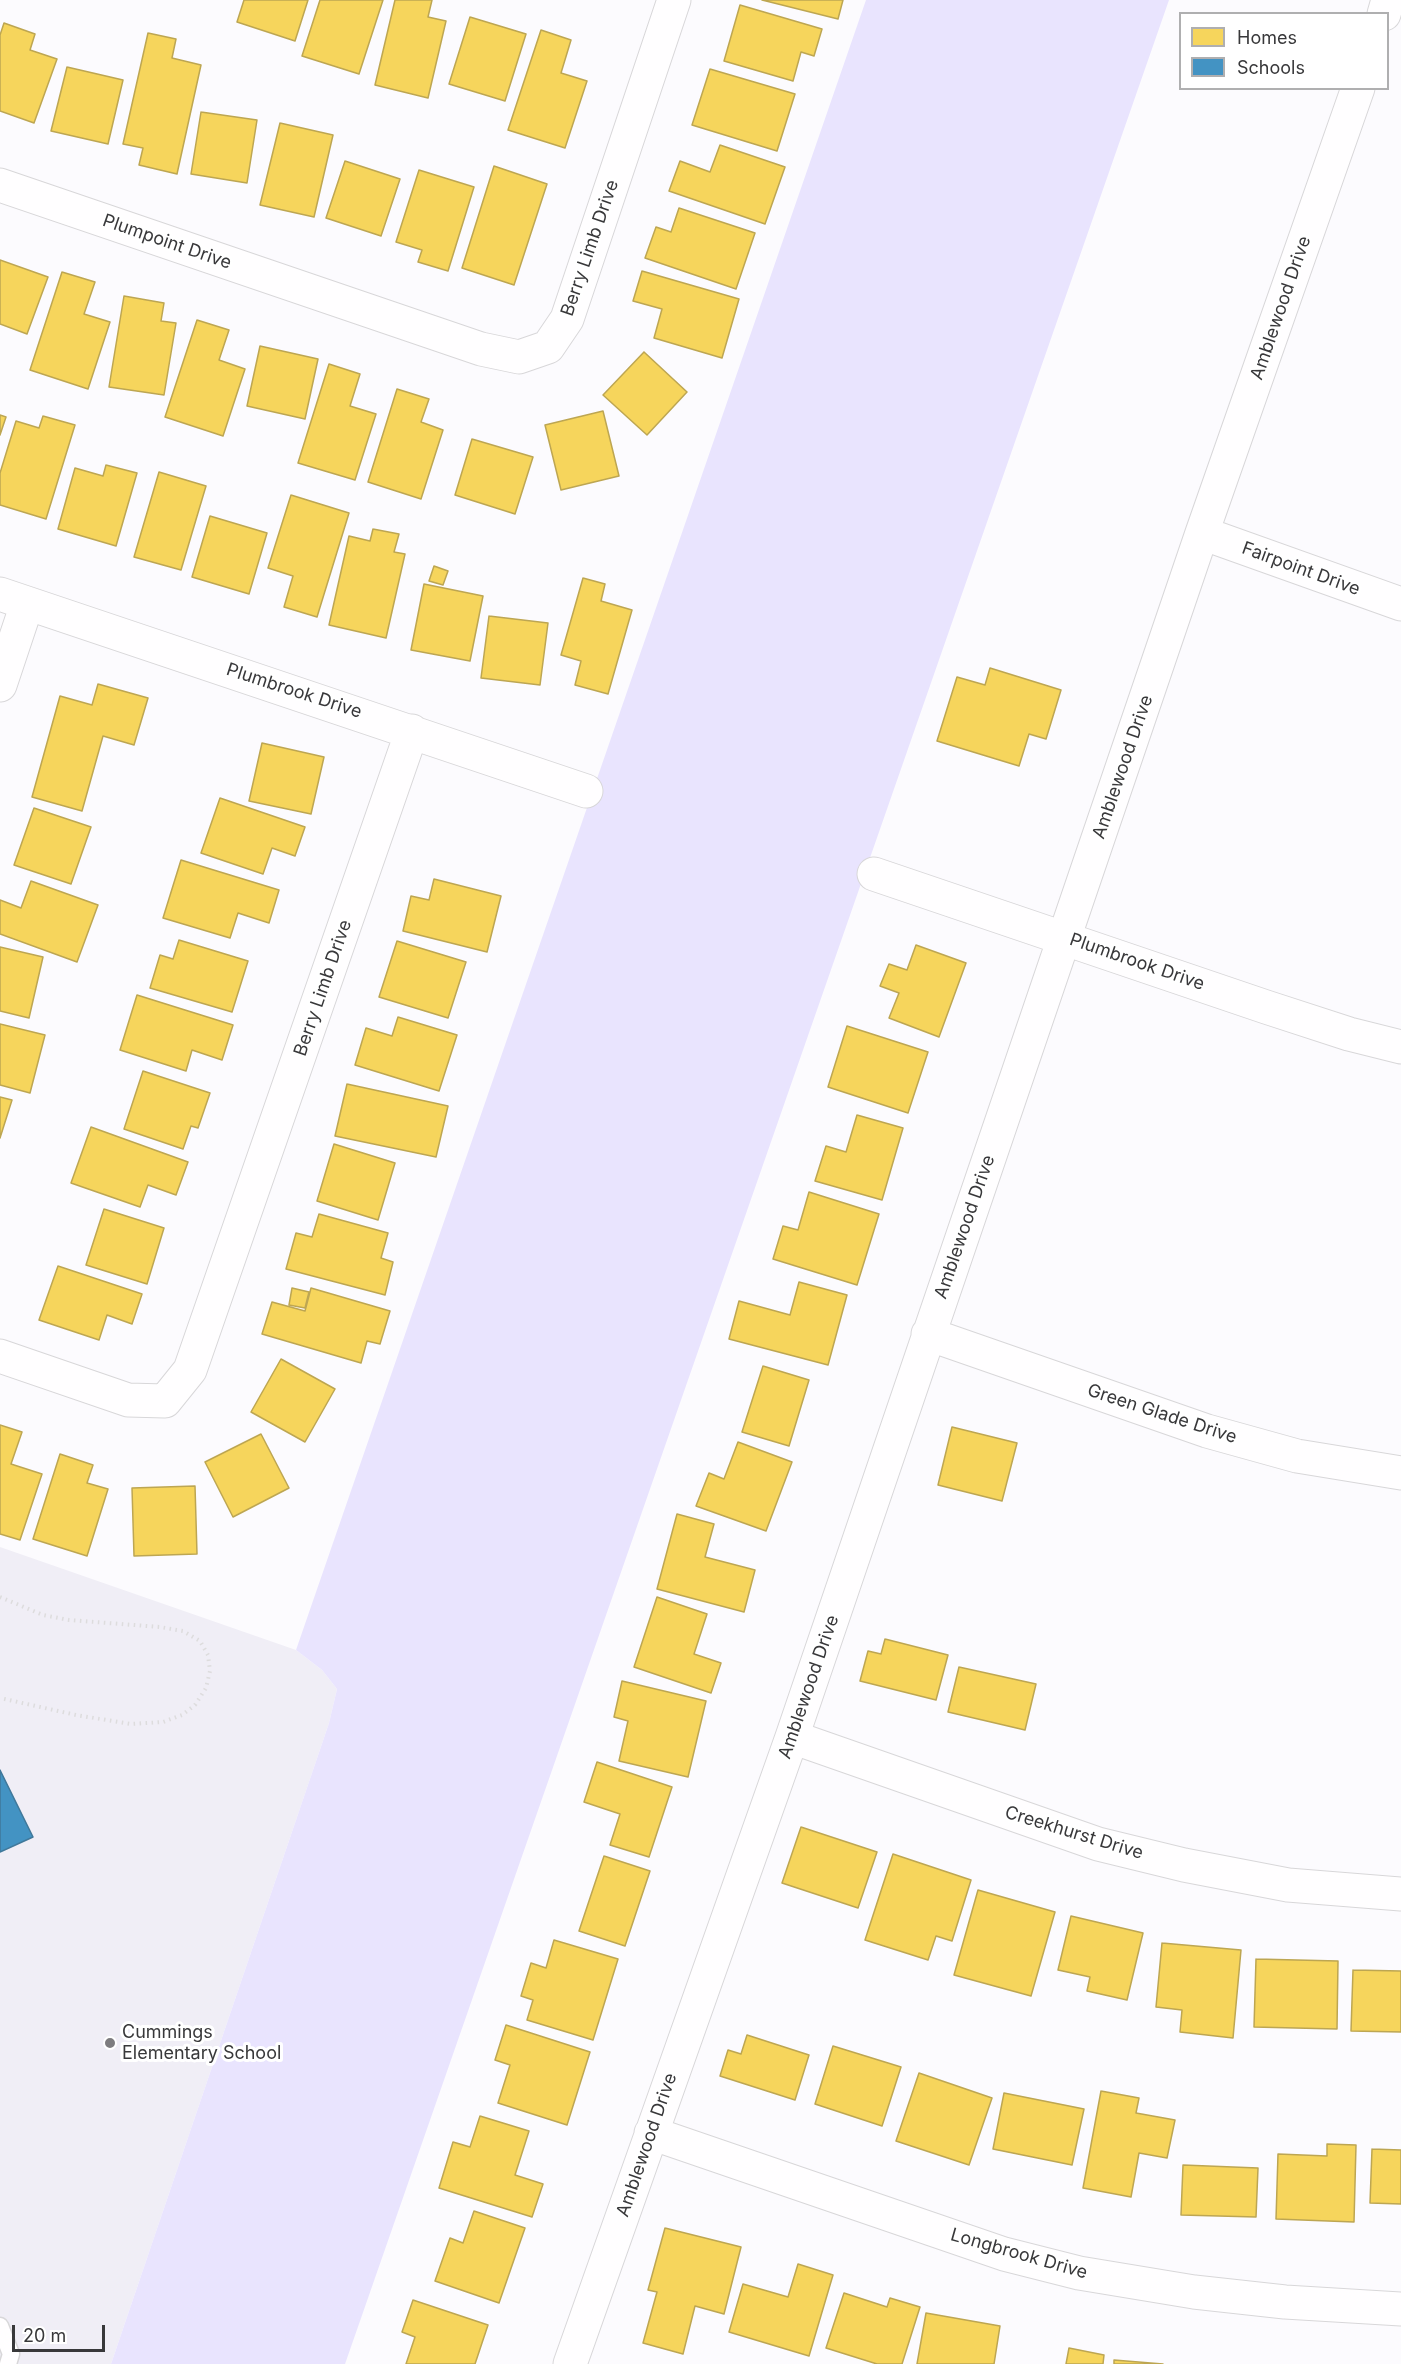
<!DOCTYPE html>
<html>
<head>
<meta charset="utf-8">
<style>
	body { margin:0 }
	#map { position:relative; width:1401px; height:2364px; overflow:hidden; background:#fcfbfe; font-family:Inter,sans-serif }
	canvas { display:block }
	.legend { position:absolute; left:1179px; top:12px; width:210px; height:78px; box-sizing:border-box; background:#fff; border:2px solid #afafb0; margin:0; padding:8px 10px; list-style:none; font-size:18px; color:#38383a }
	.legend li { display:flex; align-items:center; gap:12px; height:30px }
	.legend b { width:30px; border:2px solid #afafb0 }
	.scale { position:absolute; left:12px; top:2325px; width:93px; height:27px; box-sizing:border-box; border:3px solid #38383a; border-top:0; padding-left:8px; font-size:18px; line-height:21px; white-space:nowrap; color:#38383a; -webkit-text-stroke:4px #fff; paint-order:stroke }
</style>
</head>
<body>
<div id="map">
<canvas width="1401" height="2364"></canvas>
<ul class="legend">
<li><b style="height:16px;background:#f6d55c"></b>Homes</li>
<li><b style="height:16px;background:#4393c3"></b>Schools</li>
</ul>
<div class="scale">20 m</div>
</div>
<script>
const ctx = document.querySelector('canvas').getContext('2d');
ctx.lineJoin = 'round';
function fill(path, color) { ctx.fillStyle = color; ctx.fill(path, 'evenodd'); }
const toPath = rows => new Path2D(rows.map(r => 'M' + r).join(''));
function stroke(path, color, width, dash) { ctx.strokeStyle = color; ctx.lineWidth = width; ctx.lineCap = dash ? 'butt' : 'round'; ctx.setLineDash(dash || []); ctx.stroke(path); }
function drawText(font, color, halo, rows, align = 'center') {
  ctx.font = font + ' Inter,sans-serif'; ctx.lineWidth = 6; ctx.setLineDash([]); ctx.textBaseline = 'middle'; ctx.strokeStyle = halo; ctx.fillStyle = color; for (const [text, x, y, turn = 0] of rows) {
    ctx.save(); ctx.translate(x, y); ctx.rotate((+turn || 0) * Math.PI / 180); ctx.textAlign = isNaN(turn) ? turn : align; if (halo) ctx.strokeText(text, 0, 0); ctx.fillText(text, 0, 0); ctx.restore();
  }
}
fill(toPath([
	[0,1547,296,1650,322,1670,337,1689,329,1723,111,2364,0,2364]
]), '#f0eef6');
fill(toPath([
	[866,0,1169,0,345,2364,111,2364,329,1723,337,1689,322,1670,296,1650]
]), '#e9e4fe');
const homes = toPath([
	[244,0,308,0,295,41,237,22,244,0],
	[320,0,383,0,359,74,302,56,320,0],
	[395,0,432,0,428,17,446,21,428,98,375,85,395,0],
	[762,0,843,0,838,19,762,0],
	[740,5,822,29,814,56,801,52,793,81,724,61,740,5],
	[470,17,526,34,505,101,449,84,470,17],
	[4,23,35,34,30,50,57,59,34,123,0,111,0,35,4,23],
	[541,30,571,40,561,73,587,81,565,148,508,130,541,30],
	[148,33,176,39,172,58,201,65,177,174,139,165,143,148,123,144,148,33],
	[67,67,123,80,108,144,51,131,67,67],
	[710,69,795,94,777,151,692,125,710,69],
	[201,112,257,120,247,183,191,174,201,112],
	[280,123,333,135,314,217,260,205,280,123],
	[720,145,785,167,765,224,669,191,680,161,710,172,720,145],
	[345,161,400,179,381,236,326,218,345,161],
	[494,166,547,184,514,285,462,268,494,166],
	[419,170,474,187,448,271,418,262,422,250,396,242,419,170],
	[679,208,755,233,736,289,645,258,656,227,671,232,679,208],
	[0,260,48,277,27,334,0,324,0,260],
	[642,271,739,299,722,358,654,338,662,309,633,301,642,271],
	[62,272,95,282,84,314,110,322,88,389,30,370,62,272],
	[124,296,164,303,161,321,176,323,164,395,109,387,124,296],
	[197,320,229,330,219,360,245,369,223,436,165,417,197,320],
	[260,346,318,359,305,419,247,406,260,346],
	[644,352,687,392,647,435,603,395,644,352],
	[329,364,360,374,350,406,376,414,355,480,298,463,329,364],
	[397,389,429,399,421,422,443,430,421,499,368,482,397,389],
	[603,411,619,476,561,490,545,425,603,411],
	[0,415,6,417,0,435,0,415],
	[43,416,75,425,46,519,0,505,0,473,16,421,39,428,43,416],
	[472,439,533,457,515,514,455,495,472,439],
	[106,465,137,473,116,546,58,529,75,468,103,476,106,465],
	[159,472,206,486,181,570,134,557,159,472],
	[291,495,349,513,317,617,284,607,293,576,268,568,291,495],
	[210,516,267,533,249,594,192,577,210,516],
	[373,529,399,534,394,552,405,554,386,638,329,625,349,536,370,541,373,529],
	[434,566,448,571,443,585,429,581,434,566],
	[583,578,605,584,601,601,632,610,608,694,575,685,581,661,561,655,583,578],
	[424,584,483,596,470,661,411,650,424,584],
	[489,616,548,623,540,685,481,678,489,616],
	[990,668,1061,690,1046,739,1029,734,1019,766,937,741,957,677,985,685,990,668],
	[98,684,148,698,134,745,103,736,82,811,32,797,60,696,92,705,98,684],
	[262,743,324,757,311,814,249,801,262,743],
	[220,798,305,827,295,856,272,848,263,874,201,853,220,798],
	[34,808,91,827,71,884,14,865,34,808],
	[181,860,279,890,269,923,238,913,230,938,163,918,181,860],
	[434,879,501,896,487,952,403,931,411,896,429,900,434,879],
	[31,881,98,905,77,962,0,934,0,900,21,908,31,881],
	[179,940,248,961,232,1012,150,988,160,955,173,959,179,940],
	[397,941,466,962,448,1018,379,997,397,941],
	[916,945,966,963,939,1037,889,1018,899,993,880,986,889,964,907,970,916,945],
	[0,947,43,957,29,1018,0,1011,0,947],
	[137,995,233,1025,222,1060,192,1050,186,1071,120,1050,137,995],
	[398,1017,457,1035,439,1091,355,1065,366,1028,392,1036,398,1017],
	[0,1024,45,1035,30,1093,0,1085,0,1024],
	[847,1026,928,1052,908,1113,828,1087,847,1026],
	[143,1071,210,1093,198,1128,191,1126,183,1149,124,1129,143,1071],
	[347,1084,448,1106,436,1157,335,1136,347,1084],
	[0,1097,12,1100,0,1138,0,1097],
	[857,1115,903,1128,882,1200,815,1181,826,1146,846,1152,857,1115],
	[91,1127,188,1162,176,1195,148,1185,140,1207,71,1183,91,1127],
	[334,1144,395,1163,378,1220,317,1201,334,1144],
	[809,1192,879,1214,857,1285,773,1259,783,1226,798,1230,809,1192],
	[104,1209,164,1228,147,1284,86,1265,104,1209],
	[319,1214,388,1233,381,1258,393,1262,385,1295,286,1269,296,1233,312,1237,319,1214],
	[58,1266,142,1294,132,1324,107,1315,99,1340,39,1320,58,1266],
	[799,1282,847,1295,828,1365,729,1339,739,1301,790,1315,799,1282],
	[292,1288,309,1292,305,1308,289,1305,292,1288],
	[311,1288,390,1311,380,1344,367,1341,361,1363,262,1334,272,1302,305,1311,311,1288],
	[281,1359,335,1389,305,1442,251,1412,281,1359],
	[763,1366,809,1380,789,1446,742,1432,763,1366],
	[0,1425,22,1432,11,1464,42,1474,20,1540,0,1534,0,1425],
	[952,1427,1017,1443,1002,1501,938,1485,952,1427],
	[261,1434,289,1488,233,1517,205,1462,261,1434],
	[738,1442,792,1462,766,1531,696,1506,709,1473,724,1479,738,1442],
	[60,1454,93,1465,87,1483,108,1489,87,1556,33,1539,60,1454],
	[195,1486,197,1554,134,1556,132,1488,195,1486],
	[677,1514,714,1524,705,1557,755,1570,744,1612,657,1589,677,1514],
	[657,1597,707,1614,694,1654,721,1663,711,1693,634,1667,657,1597],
	[885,1639,948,1655,936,1700,860,1681,868,1651,881,1654,885,1639],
	[959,1667,1036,1684,1025,1730,948,1712,959,1667],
	[622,1681,706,1701,688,1777,619,1761,628,1721,614,1717,622,1681],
	[597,1762,672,1787,649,1857,610,1845,620,1814,584,1802,597,1762],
	[801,1827,877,1852,858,1908,782,1883,801,1827],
	[893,1854,971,1880,952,1941,936,1936,928,1960,865,1940,893,1854],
	[604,1856,650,1871,625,1946,579,1931,604,1856],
	[978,1890,1055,1912,1031,1996,954,1975,978,1890],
	[1071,1916,1143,1933,1127,2000,1087,1991,1090,1977,1058,1970,1071,1916],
	[554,1940,618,1959,593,2040,527,2020,533,2000,521,1996,531,1963,546,1968,554,1940],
	[1162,1943,1241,1950,1233,2038,1180,2032,1182,2010,1156,2007,1162,1943],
	[1256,1959,1338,1961,1337,2029,1254,2027,1256,1959],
	[1353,1970,1401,1971,1401,2032,1351,2031,1353,1970],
	[506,2025,590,2052,567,2125,498,2103,510,2065,495,2060,506,2025],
	[747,2035,809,2055,795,2100,720,2076,728,2050,741,2054,747,2035],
	[833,2046,901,2067,882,2126,815,2104,833,2046],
	[919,2073,992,2098,969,2165,896,2141,919,2073],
	[1101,2091,1139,2098,1136,2113,1175,2120,1167,2158,1139,2153,1131,2197,1083,2188,1101,2091],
	[1004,2093,1084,2109,1072,2165,993,2149,1004,2093],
	[480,2116,529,2131,515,2175,543,2184,532,2217,439,2188,453,2142,470,2147,480,2116],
	[1327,2144,1356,2145,1354,2222,1276,2219,1278,2154,1327,2156,1327,2144],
	[1372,2149,1401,2150,1401,2204,1370,2203,1372,2149],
	[1183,2165,1258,2168,1256,2217,1181,2215,1183,2165],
	[474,2211,525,2228,499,2303,435,2281,450,2238,463,2243,474,2211],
	[665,2228,741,2247,724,2314,695,2306,683,2354,643,2343,657,2292,648,2290,665,2228],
	[798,2264,833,2275,809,2356,729,2332,743,2284,788,2297,798,2264],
	[844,2293,887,2307,890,2298,920,2307,902,2364,877,2364,826,2348,844,2293],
	[413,2300,488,2325,475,2364,406,2364,415,2337,402,2332,413,2300],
	[926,2313,1000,2326,994,2364,917,2364,926,2313],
	[1069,2348,1104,2355,1103,2364,1066,2364,1069,2348],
	[1114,2360,1163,2364,1114,2364,1114,2360]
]);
fill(homes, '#f6d55c');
stroke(homes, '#bda652', 1.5);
const schools = toPath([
	[0,1770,33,1837,0,1852,0,1770]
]);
fill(schools, '#4393c3');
stroke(schools, '#40789a', 1.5);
const lane = toPath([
	[0,2326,11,2354,8,2364]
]);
const street = toPath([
	[1384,14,1388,0],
	[0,185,481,349,519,357,548,347,567,319,674,0],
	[1202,533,1401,604],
	[0,594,586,791],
	[0,685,27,604],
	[874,874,1266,1007,1349,1034,1401,1047],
	[928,1334,1207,1431,1297,1456,1401,1473],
	[0,1356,128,1400,165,1401,190,1370,412,731],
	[792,1737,1098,1844,1184,1865,1288,1885,1401,1894],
	[651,2133,1004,2254,1079,2273,1194,2292,1285,2302,1401,2309],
	[570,2364,792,1737,1202,533,1358,88]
]);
stroke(lane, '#d8d7d9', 19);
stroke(street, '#d8d7d9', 35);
stroke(toPath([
	[0,1597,43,1615,69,1620,160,1627,183,1631,200,1641,208,1655,210,1671,206,1688,195,1705,182,1715,163,1722,131,1724,76,1715,0,1698]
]), '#dddcdd', 4, [1.5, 4.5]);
stroke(lane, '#fffeff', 16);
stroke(street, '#fffeff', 33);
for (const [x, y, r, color] of [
	[110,2043,6,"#7d7c7f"]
]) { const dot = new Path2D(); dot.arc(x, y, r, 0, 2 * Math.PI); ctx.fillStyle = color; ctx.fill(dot); stroke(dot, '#fff', 2); }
drawText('18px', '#38383a', '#fff', [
	["Plumpoint Drive",167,242,19],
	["Berry Limb Drive",590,248,-71],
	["Amblewood Drive",1281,308,-71],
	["Fairpoint Drive",1301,569,20],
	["Plumbrook Drive",294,691,18],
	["Amblewood Drive",1123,767,-71],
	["Plumbrook Drive",1137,962,19],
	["Berry Limb Drive",323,988,-71],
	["Amblewood Drive",965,1227,-71],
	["Green Glade Drive",1162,1414,18],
	["Amblewood Drive",809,1687,-71],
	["Creekhurst Drive",1074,1833,17],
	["Amblewood Drive",647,2145,-71],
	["Longbrook Drive",1019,2254,16]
]);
drawText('18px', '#38383a', '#fff', [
	["Cummings",122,2033],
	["Elementary School",122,2054]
], 'left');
</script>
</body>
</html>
